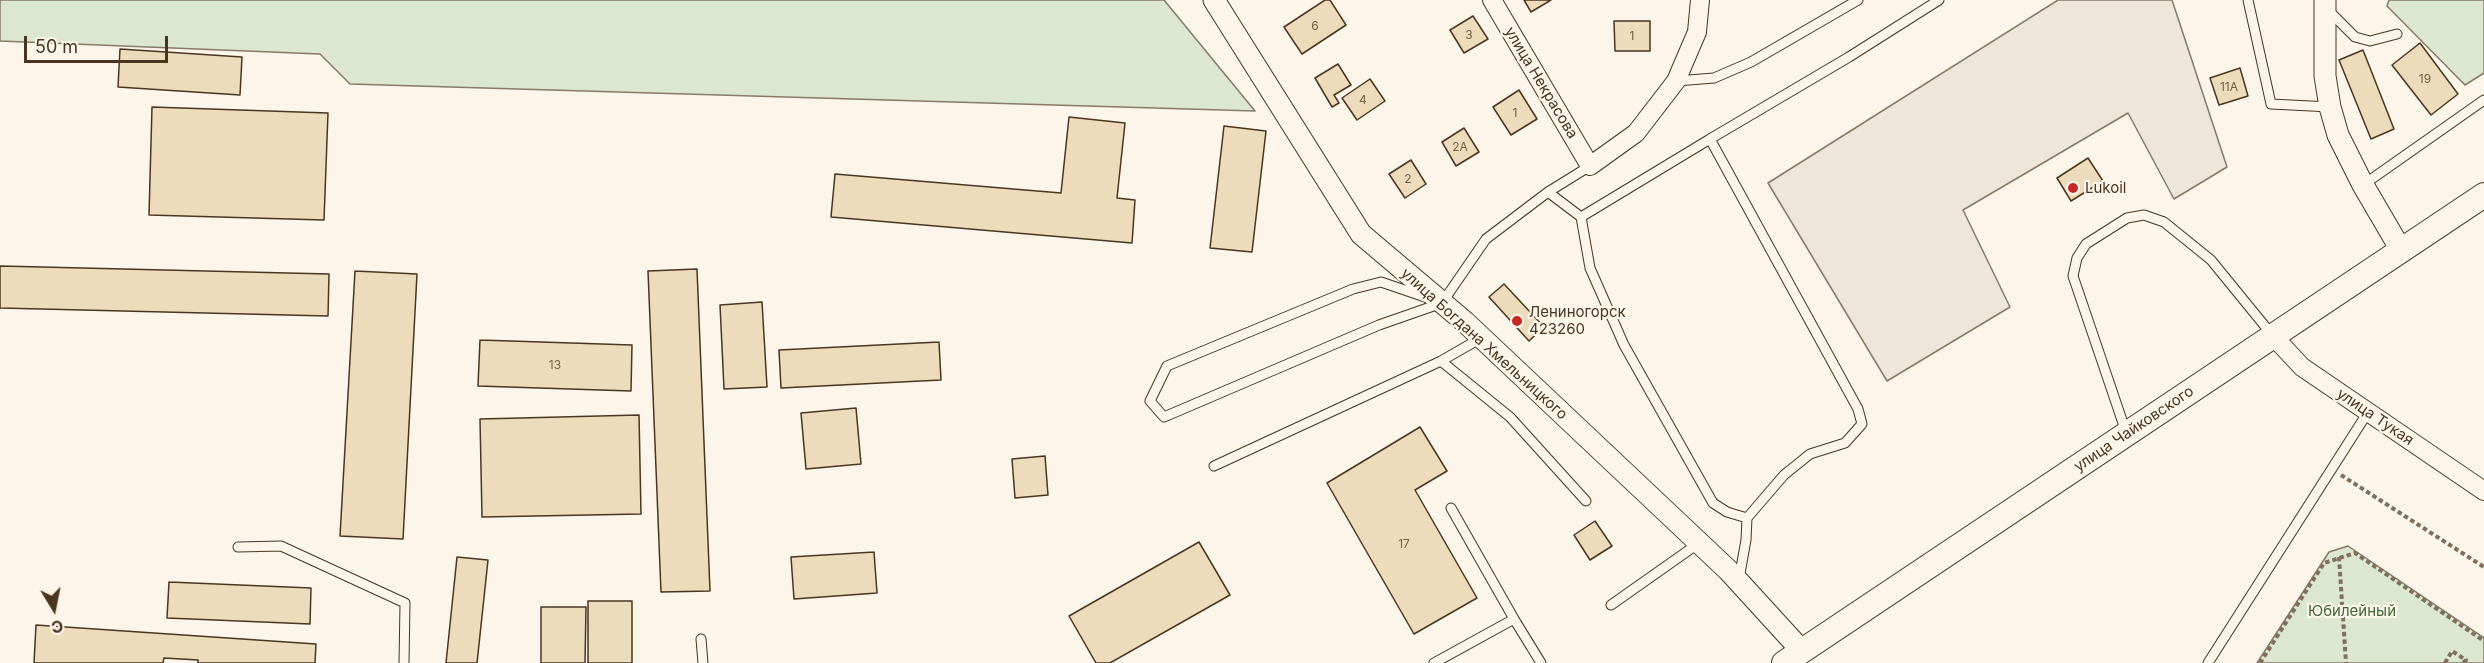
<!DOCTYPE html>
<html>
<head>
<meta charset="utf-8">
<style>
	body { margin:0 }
	#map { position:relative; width:2484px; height:663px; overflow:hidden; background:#fbf6e9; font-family:Inter,sans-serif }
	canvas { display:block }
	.north { position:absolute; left:24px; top:579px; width:60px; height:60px; -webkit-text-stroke:4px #fbf6e9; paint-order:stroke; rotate:170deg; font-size:16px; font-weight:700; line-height:24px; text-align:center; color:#4a3520 }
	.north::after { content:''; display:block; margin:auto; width:21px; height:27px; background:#4a3520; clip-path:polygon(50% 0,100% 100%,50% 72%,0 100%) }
	.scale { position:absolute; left:24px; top:36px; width:144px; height:27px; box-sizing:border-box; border:3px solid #4a3520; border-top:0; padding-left:8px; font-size:18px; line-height:21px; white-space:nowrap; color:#4a3520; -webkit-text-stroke:4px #fbf6e9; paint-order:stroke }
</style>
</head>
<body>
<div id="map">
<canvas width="2484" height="663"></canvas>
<div class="north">С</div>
<div class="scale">50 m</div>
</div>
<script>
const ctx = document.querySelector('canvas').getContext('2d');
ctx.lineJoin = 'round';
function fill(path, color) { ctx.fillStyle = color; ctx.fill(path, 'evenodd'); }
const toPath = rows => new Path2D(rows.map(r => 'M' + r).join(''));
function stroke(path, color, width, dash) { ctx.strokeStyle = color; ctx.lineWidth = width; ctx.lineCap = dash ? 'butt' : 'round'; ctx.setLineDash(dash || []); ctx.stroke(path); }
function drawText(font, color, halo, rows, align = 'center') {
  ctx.font = font + ' Inter,sans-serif'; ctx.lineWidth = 4.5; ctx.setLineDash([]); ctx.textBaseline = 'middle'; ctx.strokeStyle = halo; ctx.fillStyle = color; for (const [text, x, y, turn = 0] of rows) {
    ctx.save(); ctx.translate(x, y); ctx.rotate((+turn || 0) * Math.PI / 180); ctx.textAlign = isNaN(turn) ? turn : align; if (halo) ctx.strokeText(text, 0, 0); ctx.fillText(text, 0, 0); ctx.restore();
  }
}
const green = toPath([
	[0,0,1164,0,1255,111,350,84,320,54,0,41,0,0],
	[2389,0,2484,0,2484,73,2465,85,2387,6,2389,0],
	[2348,546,2484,638,2484,663,2257,663,2329,552,2348,546]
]);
fill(green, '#dce7d0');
stroke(green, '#887966', 1.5);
const parking = toPath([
	[2058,0,2172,0,2227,167,2174,199,2128,113,1963,210,2010,307,1887,381,1768,183,2058,0]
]);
fill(parking, '#ede7d9');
stroke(parking, '#887966', 1.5);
const building = toPath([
	[1325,0,1330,0,1346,25,1302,54,1284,27,1325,0],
	[1524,0,1551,0,1531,12,1524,0],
	[1473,16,1488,39,1464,53,1450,30,1473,16],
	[1614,21,1650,21,1650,51,1615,51,1614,21],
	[2420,43,2458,94,2431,115,2392,65,2420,43],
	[120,49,242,57,240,95,118,87,120,49],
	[2363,50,2394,129,2371,139,2339,60,2363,50],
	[1338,64,1351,85,1334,95,1339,103,1332,107,1315,78,1338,64],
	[2240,68,2248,96,2219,105,2210,78,2240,68],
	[1370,79,1385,101,1357,120,1342,98,1370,79],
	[1519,90,1537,119,1511,135,1493,107,1519,90],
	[152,107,328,113,324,220,149,215,152,107],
	[1069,117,1125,123,1117,198,1135,200,1132,243,831,217,835,174,1061,193,1069,117],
	[1224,126,1266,131,1252,252,1210,248,1224,126],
	[1464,128,1479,152,1456,166,1442,142,1464,128],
	[2088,158,2103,181,2071,201,2057,178,2088,158],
	[1411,160,1426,184,1405,198,1389,174,1411,160],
	[0,266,329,274,328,316,0,308,0,266],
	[697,269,710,591,661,592,648,271,697,269],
	[355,271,417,274,403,539,340,536,355,271],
	[1504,284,1544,327,1529,341,1489,297,1504,284],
	[762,302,767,387,724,389,720,305,762,302],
	[480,340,632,345,631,391,478,386,480,340],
	[939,342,941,380,781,388,779,350,939,342],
	[856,408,861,464,806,469,801,413,856,408],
	[639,415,641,514,482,517,480,419,639,415],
	[1420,427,1447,471,1415,490,1477,598,1414,634,1327,483,1420,427],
	[1045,456,1048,495,1015,498,1012,459,1045,456],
	[1595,521,1612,546,1590,560,1574,535,1595,521],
	[1199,542,1230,595,1110,663,1096,663,1069,616,1199,542],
	[874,552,877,593,794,599,791,557,874,552],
	[457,557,488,560,477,663,446,663,457,557],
	[169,582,311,588,310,624,167,618,169,582],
	[588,601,632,601,632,663,588,663,588,601],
	[541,607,586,607,585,663,541,663,541,607],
	[36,625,316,644,315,663,198,663,198,660,164,658,163,663,34,663,36,625]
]);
fill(building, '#ecdcbc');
stroke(building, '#4a3520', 1.5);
const service = toPath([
	[2248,0,2271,104,2330,107],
	[2328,10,2355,37,2370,41,2397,34],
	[1676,81,1714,78,1751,62,1858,0],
	[1710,139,1849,57,1939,0],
	[2363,185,2484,100],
	[1548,192,1590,166],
	[1581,217,1590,268,1624,345,1713,503,1727,512,1747,518],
	[1425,297,1381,282,1353,289,1167,366,1150,401,1164,417,1379,325,1442,303,1486,239,1548,192,1581,217,1710,139,1858,409,1862,424,1845,443,1810,454,1784,475,1747,518,1746,540,1739,579],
	[1441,361,1510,417,1586,501],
	[2126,432,2073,276,2077,258,2086,244,2127,218,2144,215,2164,222,2211,260,2273,336],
	[1214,466,1441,361,1481,338],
	[1451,508,1514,619],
	[238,547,281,546,405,603,404,663],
	[1611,605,1699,543],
	[701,639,703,663],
	[1434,663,1514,619,1541,663],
	[2208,663,2368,412]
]);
const minor = toPath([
	[1492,0,1590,166,1636,133,1676,81,1697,32,1700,0],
	[2273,336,2302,367,2484,491]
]);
const tertiary = toPath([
	[1214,0,1361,234,1465,322,1728,570,1802,651],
	[2325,0,2325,76,2330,107,2338,135,2363,185,2401,250]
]);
const secondary = toPath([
	[1784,663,2484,195]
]);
stroke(service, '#4a3520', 11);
stroke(minor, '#4a3520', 20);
stroke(tertiary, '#4a3520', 23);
stroke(secondary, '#4a3520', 26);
stroke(toPath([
	[2341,475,2484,567],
	[2339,557,2346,663],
	[2260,663,2324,563,2355,553,2484,641],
	[2445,663,2452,651,2466,660,2463,663]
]), '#7f6f5c', 4, [4.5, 3]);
stroke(service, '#fbf6e9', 9);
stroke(minor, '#fbf6e9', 18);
stroke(tertiary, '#fbf6e9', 21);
stroke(secondary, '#fbf6e9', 24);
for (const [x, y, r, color] of [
	[2073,188,6,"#c62828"],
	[1517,321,6,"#c62828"]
]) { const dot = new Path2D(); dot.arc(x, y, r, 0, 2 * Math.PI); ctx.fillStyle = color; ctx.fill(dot); stroke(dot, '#fbf6e9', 2); }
drawText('12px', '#725f47', null, [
	["6",1315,26],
	["3",1469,35],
	["1",1632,36],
	["19",2425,79],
	["11А",2229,87],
	["4",1363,100],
	["1",1515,113],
	["2А",1460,147],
	["2",1408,179],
	["13",555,365],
	["17",1404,544]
]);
drawText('15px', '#4a3520', '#fbf6e9', [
	["улица Некрасова",1541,83,59],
	["улица Богдана Хмельницкого",1484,344,42],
	["улица Тукая",2375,417,34],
	["улица Чайковского",2134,429,-34]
]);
drawText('15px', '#4a3520', '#fbf6e9', [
	["Lukoil",2085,188],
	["Лениногорск",1529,312],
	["423260",1529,329]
], 'left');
drawText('15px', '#436837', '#fbf6e9', [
	["Юбилейный",2352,611]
]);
</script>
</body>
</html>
